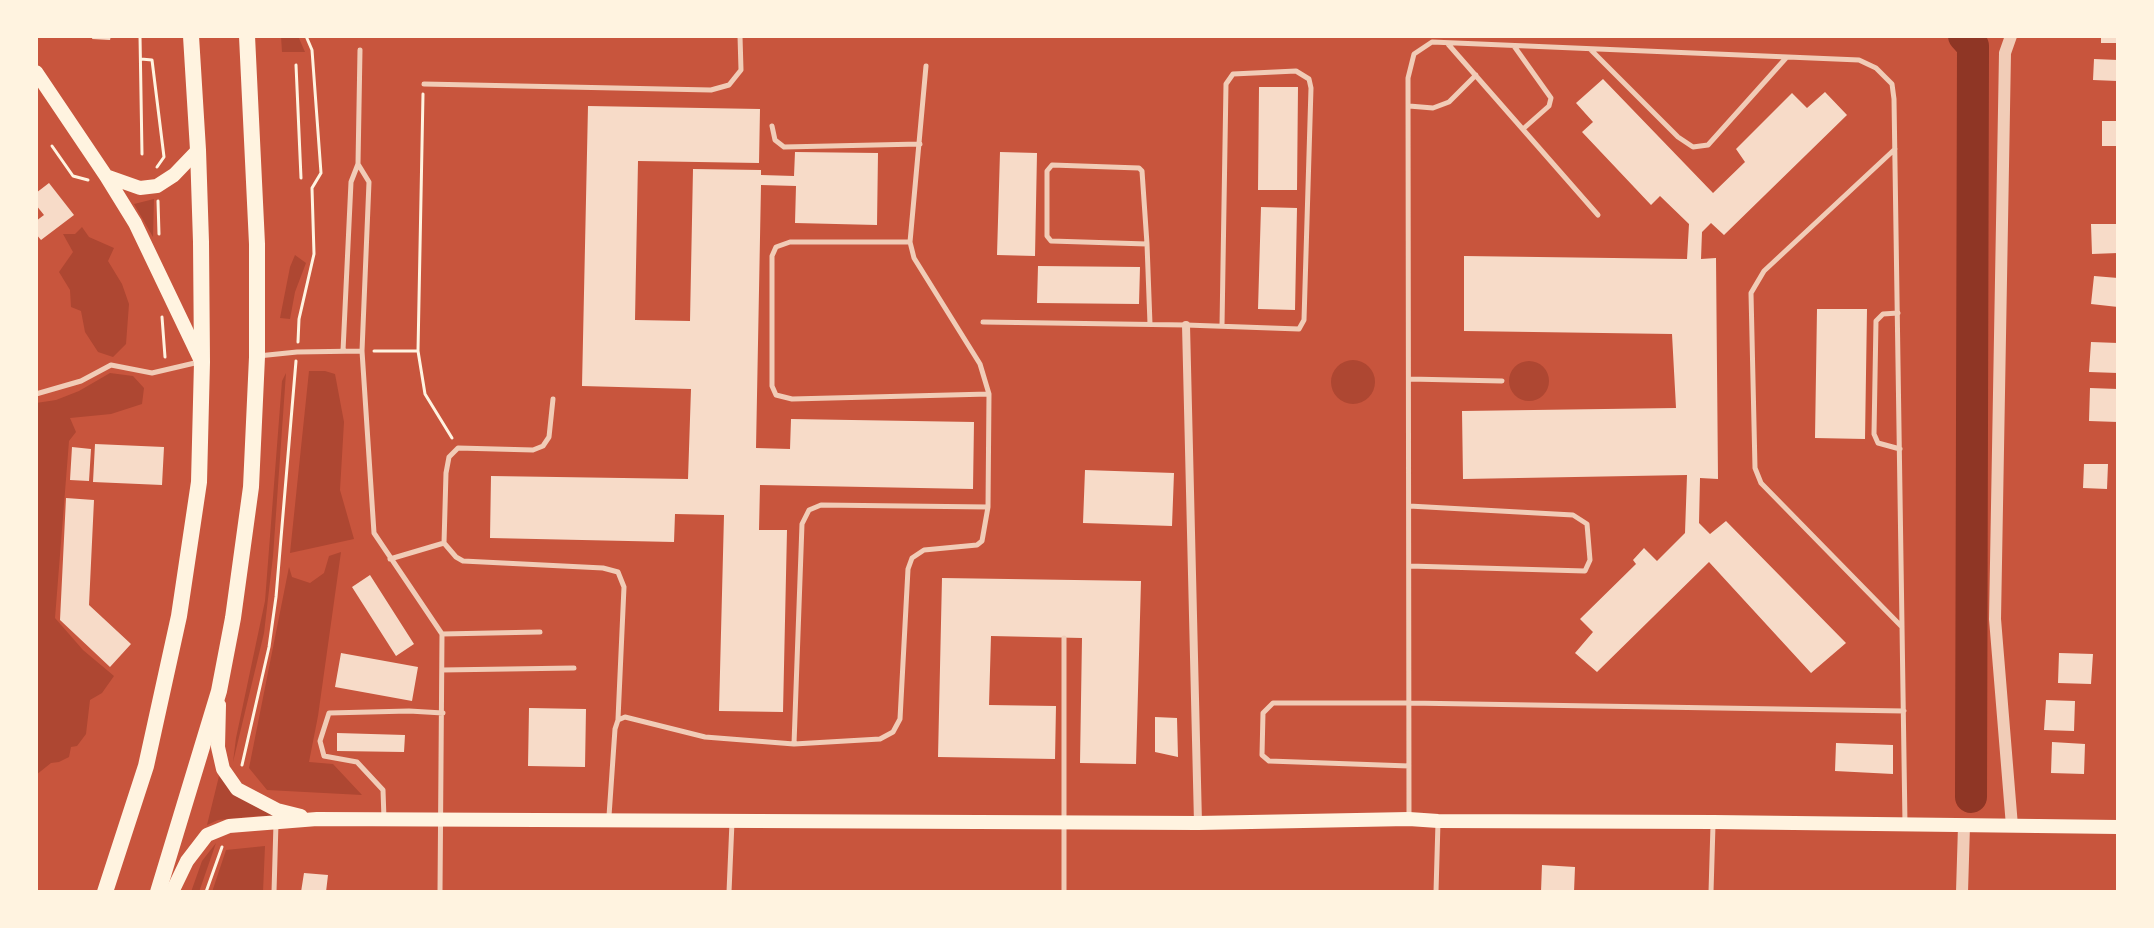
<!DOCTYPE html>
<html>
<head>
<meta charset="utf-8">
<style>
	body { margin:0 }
	#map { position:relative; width:2154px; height:928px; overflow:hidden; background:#c8553d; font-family:"Open Sans",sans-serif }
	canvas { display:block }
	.frame { position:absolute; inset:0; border:38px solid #fff3e0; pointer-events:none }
</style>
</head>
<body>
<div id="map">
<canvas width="2154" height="928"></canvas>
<div class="frame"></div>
</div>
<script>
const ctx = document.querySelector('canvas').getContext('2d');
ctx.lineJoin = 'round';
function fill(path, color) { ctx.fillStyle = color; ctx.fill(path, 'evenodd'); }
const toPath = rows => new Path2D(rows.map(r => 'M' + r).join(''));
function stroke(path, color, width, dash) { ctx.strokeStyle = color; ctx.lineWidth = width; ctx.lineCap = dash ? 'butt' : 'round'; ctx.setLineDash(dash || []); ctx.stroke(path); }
fill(toPath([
	[281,36,298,36,305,52,282,52],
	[154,199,153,237,134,204],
	[82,227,89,237,114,248,108,261,122,284,129,304,126,344,113,357,98,352,85,332,81,311,71,307,70,290,59,272,73,252,63,234,75,234],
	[295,255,306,263,295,292,290,319,280,318,290,267],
	'1331 382a22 22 0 1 1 44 0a22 22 0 1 1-44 0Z',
	'1509 381a20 20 0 1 1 40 0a20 20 0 1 1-40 0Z',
	[309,371,325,371,335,374,344,422,340,490,354,539,290,553],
	[110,373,133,376,144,388,142,404,111,414,70,418,76,432,69,441,55,618,83,650,114,676,102,693,90,700,86,734,77,746,71,747,69,757,59,762,51,763,36,775,36,403,56,400,79,391],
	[286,373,273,556,264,633,233,762,236,738,265,601,282,381],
	[341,552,318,716,309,762,333,764,362,795,267,790,249,768,289,567,292,577,310,583,324,573,329,556],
	[219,776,236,794,288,817,258,816,218,820,207,825],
	[216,843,199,892,191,892,202,861],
	[265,846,263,892,212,892,226,850]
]), '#ae4732');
stroke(toPath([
	[1964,36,1973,46,1971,797]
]), '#8f3625', 32);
fill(toPath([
	[93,36,111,36,110,40,92,39],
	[2101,36,2118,36,2118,43,2101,43],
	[2094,59,2118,60,2118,81,2093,80],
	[1603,79,1713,193,1745,162,1736,149,1792,93,1807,108,1825,92,1847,115,1724,235,1711,223,1702,232,1701,259,1716,258,1718,479,1700,478,1699,523,1710,534,1726,521,1846,643,1811,673,1709,562,1597,672,1575,653,1593,632,1580,619,1636,564,1633,560,1644,548,1657,561,1685,533,1687,475,1463,479,1462,411,1676,408,1672,334,1464,331,1464,256,1687,259,1689,224,1660,196,1651,205,1582,132,1593,122,1576,103],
	[1259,87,1298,87,1297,190,1258,190],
	[588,106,760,109,759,163,638,161,635,320,690,321,693,169,761,170,761,175,794,176,795,152,878,153,877,225,795,223,796,186,761,185,756,448,790,449,791,419,974,422,973,489,760,485,759,530,787,530,783,712,719,711,724,515,675,514,674,542,490,538,491,476,688,479,691,389,582,386],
	[2102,121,2118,121,2118,146,2102,146],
	[1000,152,1037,153,1035,256,997,255],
	[49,183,74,215,41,240,36,234,36,221,44,215,36,205,36,193],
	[1261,207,1297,208,1295,310,1258,309],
	[2091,224,2118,224,2118,253,2092,254],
	[1038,266,1140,267,1139,304,1037,303],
	[2094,276,2118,278,2118,307,2091,304],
	[1817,309,1867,309,1865,439,1815,438],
	[2091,342,2118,343,2118,373,2089,372],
	[2090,388,2118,389,2118,422,2089,421],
	[95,444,164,447,162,485,93,482],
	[72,447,91,449,89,481,70,480],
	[2084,464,2108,464,2107,489,2083,488],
	[1085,470,1174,473,1172,526,1083,523],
	[66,498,94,500,89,605,131,644,110,667,60,620],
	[370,575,414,644,396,656,352,587],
	[942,578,1141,581,1136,764,1080,763,1082,638,991,636,989,705,1056,706,1055,759,938,757],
	[341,653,418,667,412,701,335,687],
	[2059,653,2093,654,2091,684,2058,683],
	[2046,700,2075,701,2074,731,2044,730],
	[529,708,586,709,585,767,528,766],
	[1155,717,1177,718,1178,757,1155,752],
	[337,733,405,735,404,752,337,751],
	[2052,742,2085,744,2084,774,2051,773],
	[1836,743,1893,745,1893,774,1835,771],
	[1542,865,1575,867,1574,892,1541,892],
	[304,873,328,875,326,892,301,892]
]), '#f7dbc8');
stroke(toPath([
	[140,36,142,154],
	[141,59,152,60,164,157,157,167],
	[296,65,301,178],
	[423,94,418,351,425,394,452,438],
	[52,146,73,176,88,180],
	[158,201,159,234],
	[162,317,165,357],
	[298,342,299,319,314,254,312,188,321,173,312,50,306,36],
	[374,351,418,351],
	[242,765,269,647,276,597,296,361],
	[206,892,222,847]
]), '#fff3e0', 3);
stroke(toPath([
	[1448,44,1598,215],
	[1514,46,1551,98,1549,106,1523,129],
	[1590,49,1678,137,1693,147,1708,145,1786,58],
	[424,84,711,90,729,85,741,70,740,36],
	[1409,106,1433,108,1449,102,1476,75],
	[772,126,775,140,784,147,920,144],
	[1895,149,1764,271,1751,293,1755,468,1761,483,1902,627],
	[358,164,369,182,362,351],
	[910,242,790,242,776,247,772,256,772,386,776,395,792,399,989,394],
	[1147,244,1051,241,1047,236,1047,171,1052,165,1139,168,1142,171,1147,244,1150,324],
	[1898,313,1883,314,1876,321,1874,434,1878,443,1900,449],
	[983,322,1186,325,1299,329,1304,320,1311,88,1309,79,1296,71,1233,74,1226,84,1222,326],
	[343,351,351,182,358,164,360,50],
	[258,356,297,352,362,351,374,533,442,634,440,892],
	[1409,379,1502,381],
	[36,394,81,381,111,365,152,373,199,362],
	[1409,506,1573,515,1587,524,1590,560,1585,571,1409,566],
	[444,543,446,473,449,457,458,448,533,450,543,446,549,437,553,399],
	[390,559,444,543,456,557,463,561,603,568,618,572,624,587,618,719],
	[442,634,540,632],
	[1064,638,1064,892],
	[442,670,574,668],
	[794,744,802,524,809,510,821,505,988,507],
	[1409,766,1269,761,1262,755,1263,713,1273,703,1409,703,1904,711],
	[609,816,615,729,618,720,625,717,705,737,794,744,880,739,893,732,900,719,908,569,912,558,924,550,977,545,982,541,988,507,989,394,980,364,914,258,910,242,926,66],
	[1409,818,1408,78,1414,54,1432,42,1859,60,1876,68,1892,84,1894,99,1905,823],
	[384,819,383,790,357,762,324,756,320,741,329,713,409,711,443,713],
	[274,892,276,823],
	[729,892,732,822],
	[1436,892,1438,822],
	[1711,892,1713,825]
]), '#f1ccb7', 5);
stroke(toPath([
	[1186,325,1198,823]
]), '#f1ccb7', 8);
stroke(toPath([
	[2011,36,2005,53,1995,619,2012,826],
	[1962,892,1964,826]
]), '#f1ccb7', 12);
stroke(toPath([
	[36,72,106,176,135,223,201,361],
	[106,176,140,188,157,186,174,175,198,150],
	[219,705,218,747,223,769,237,789,277,810,301,816],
	[172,892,187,861,207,835,229,826,317,819,1198,823,1409,819,1438,821,1713,822,2118,827]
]), '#fff3e0', 14);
stroke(toPath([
	[105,892,146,766,179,616,199,482,202,362,201,242,198,150,191,36],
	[158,892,219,691,233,618,251,487,257,357,257,244,247,36]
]), '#fff3e0', 16);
</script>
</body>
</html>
